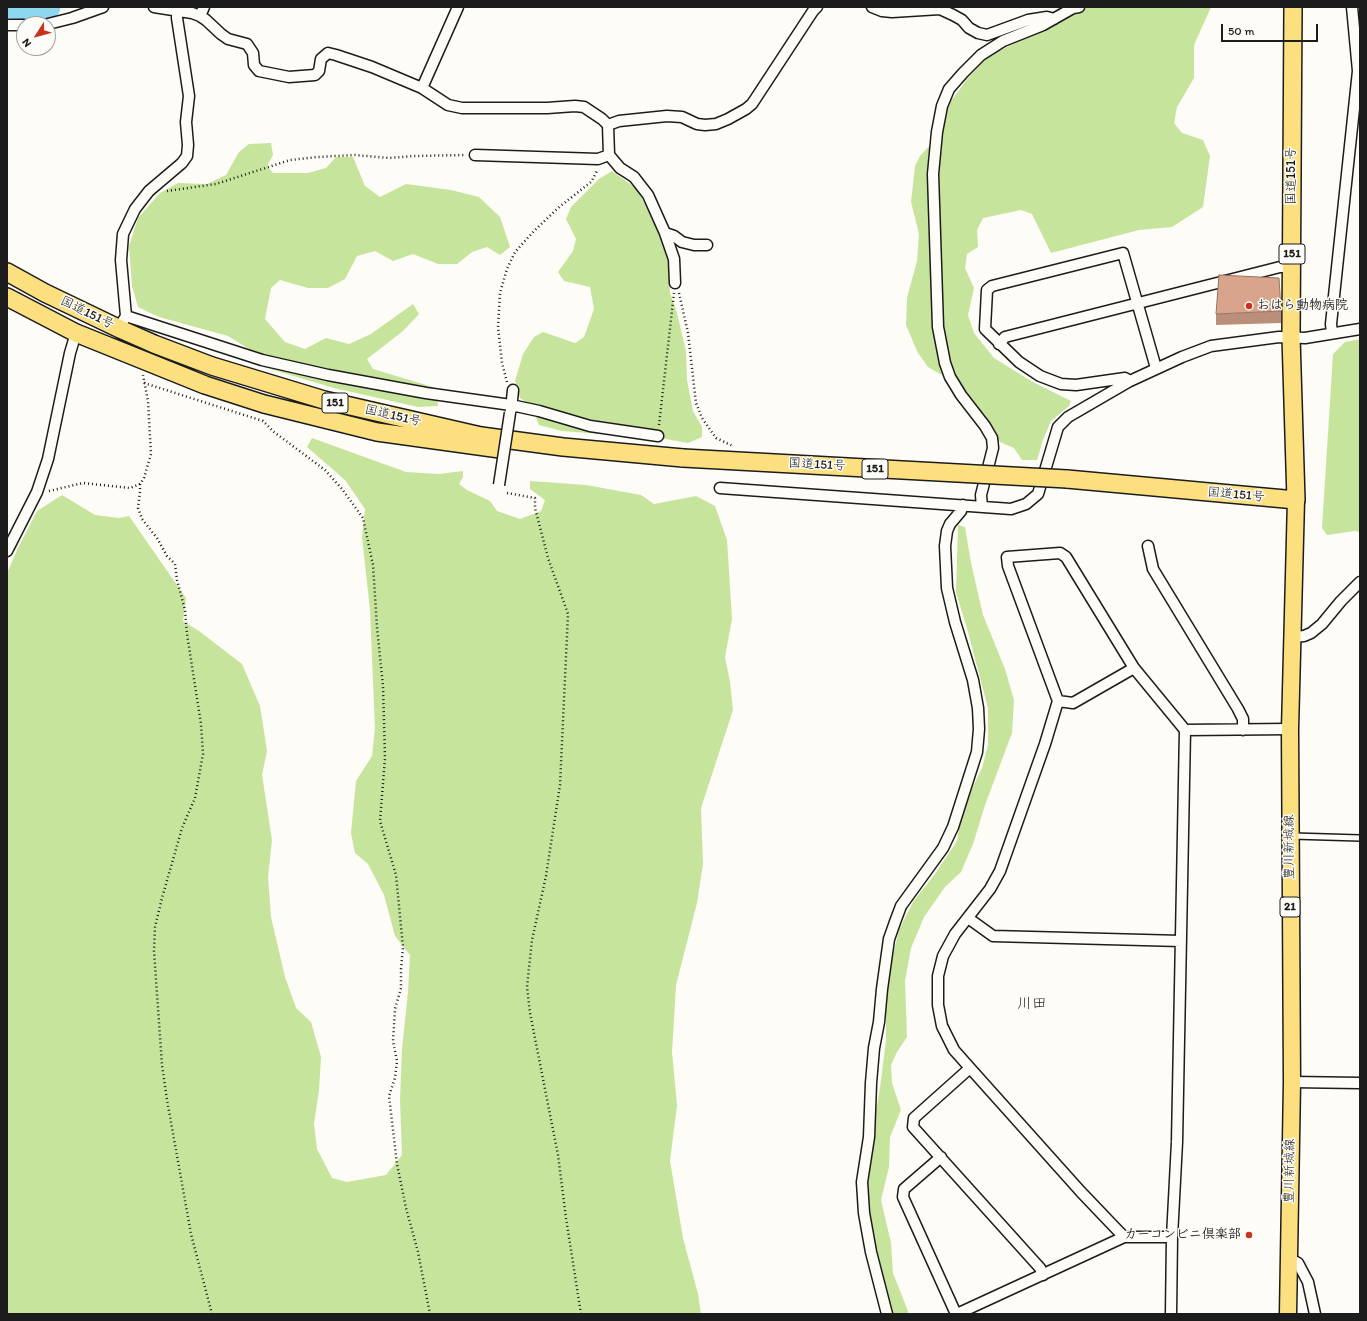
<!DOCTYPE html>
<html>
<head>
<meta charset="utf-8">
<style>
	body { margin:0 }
	#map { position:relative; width:1367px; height:1321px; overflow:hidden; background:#fdfcf7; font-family:Itim,sans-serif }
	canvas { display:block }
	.frame { position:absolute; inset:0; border:8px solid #1c1c1c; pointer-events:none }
	.north { position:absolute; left:16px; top:16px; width:40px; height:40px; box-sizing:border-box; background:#fdfcf7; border:1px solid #a3a29f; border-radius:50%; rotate:234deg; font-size:11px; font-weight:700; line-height:16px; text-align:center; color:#1c1c1c }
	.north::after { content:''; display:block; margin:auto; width:14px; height:18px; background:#c8321e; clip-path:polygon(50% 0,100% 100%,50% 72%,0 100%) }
	.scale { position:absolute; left:1221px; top:24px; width:97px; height:18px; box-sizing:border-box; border:2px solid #1c1c1c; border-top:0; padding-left:5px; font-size:12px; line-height:14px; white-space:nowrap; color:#1c1c1c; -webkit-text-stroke:3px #fdfcf7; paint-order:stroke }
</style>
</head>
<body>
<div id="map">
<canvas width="1367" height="1321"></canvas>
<div class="frame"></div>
<div class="north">N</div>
<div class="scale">50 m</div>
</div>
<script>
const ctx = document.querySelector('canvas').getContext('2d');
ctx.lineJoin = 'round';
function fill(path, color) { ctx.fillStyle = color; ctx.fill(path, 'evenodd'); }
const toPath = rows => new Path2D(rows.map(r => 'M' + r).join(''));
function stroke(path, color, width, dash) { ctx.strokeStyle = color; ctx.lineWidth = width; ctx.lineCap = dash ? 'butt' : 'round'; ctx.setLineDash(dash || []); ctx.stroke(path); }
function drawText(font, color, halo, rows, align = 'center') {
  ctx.font = font + ' Itim,"Klee One",sans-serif'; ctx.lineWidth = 3; ctx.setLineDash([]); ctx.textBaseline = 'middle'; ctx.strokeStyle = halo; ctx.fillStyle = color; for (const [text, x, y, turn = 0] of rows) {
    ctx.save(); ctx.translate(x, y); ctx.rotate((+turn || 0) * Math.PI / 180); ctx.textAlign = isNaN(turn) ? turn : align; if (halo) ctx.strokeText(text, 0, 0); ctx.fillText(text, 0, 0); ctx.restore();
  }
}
fill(toPath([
	[1059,7,1211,7,1194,45,1194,78,1177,107,1174,123,1182,133,1203,140,1210,156,1203,207,1172,227,1139,230,1051,253,1032,214,1021,210,983,218,977,230,978,247,967,254,965,268,974,288,968,315,974,333,994,358,1031,381,1071,401,1069,406,1051,421,1043,440,1037,460,1022,460,1014,448,1000,442,953,376,942,375,928,367,918,353,906,325,907,298,917,261,919,234,911,202,915,166,920,156,932,143,944,119,951,101,968,78,990,55,1048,28,1056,10],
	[271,143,273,155,267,166,273,173,308,173,326,168,336,157,353,157,365,186,380,197,406,184,451,190,479,197,500,217,510,247,500,255,487,247,472,252,457,264,438,264,413,254,393,261,375,251,357,256,345,279,328,288,308,288,280,280,271,288,265,319,285,342,305,349,326,338,349,344,371,334,413,304,419,314,403,331,367,359,373,369,436,388,438,406,418,407,334,388,260,366,249,349,228,336,159,317,138,307,132,286,129,246,138,218,160,193,178,183,207,184,226,175,239,152,249,144],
	[612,171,637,189,667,249,670,293,677,313,686,351,687,380,693,411,702,427,702,437,688,443,666,439,562,431,539,425,531,405,520,398,515,381,523,354,534,337,543,332,575,343,584,337,594,309,590,287,564,281,558,272,573,251,576,239,566,219,571,207,599,179],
	[1360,339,1360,532,1355,531,1327,535,1322,528,1333,354,1345,342],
	[312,438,406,472,439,474,463,471,463,477,459,484,467,490,490,501,497,511,520,519,541,511,545,500,530,489,530,481,586,485,641,495,654,504,696,496,715,506,727,540,732,619,725,657,730,682,733,710,701,808,703,864,697,903,676,985,672,1052,677,1105,670,1161,683,1238,698,1294,701,1314,7,1314,7,573,18,548,37,511,62,495,95,515,119,518,129,516,186,598,183,621,199,631,242,664,260,706,267,751,262,775,272,840,268,877,271,917,285,977,296,1008,311,1022,321,1057,319,1090,314,1124,317,1149,332,1178,347,1182,386,1175,402,1155,400,1100,402,1049,408,992,410,955,395,936,384,895,368,864,355,853,351,833,356,781,372,756,375,728,370,610,362,537,365,509,345,480,307,447],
	[958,525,965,527,971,563,983,615,1005,669,1014,700,1012,733,985,805,973,844,961,872,945,887,924,917,911,948,905,981,907,1037,897,1052,891,1065,892,1083,901,1110,890,1137,889,1167,881,1200,891,1243,893,1273,909,1314,893,1314,876,1250,863,1182,880,1088,886,1040,886,984,899,930,913,902,935,874,957,841,961,816,967,799,982,768,988,745,988,708,968,632,956,592]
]), '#c6e49c');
stroke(toPath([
	[10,7,41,9,49,7]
]), '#8ed8ef', 23);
const service = toPath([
	[1293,836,1360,838]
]);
const minor = toPath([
	[154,7,192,13,200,16,206,20,221,34,228,39,247,44,253,53,254,65,259,71,289,77,315,75,319,71,321,59,328,53,336,55,372,67,422,88,448,105,462,108,547,108,575,106,584,107,602,119,608,125,609,155,620,168,634,177,648,195,665,233,674,236,682,242,694,245,707,245],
	[872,7,882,11,892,12,940,9,953,15,962,20,969,28,978,33,987,35,1028,20,1047,17,1054,19],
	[200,16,204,7],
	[48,24,72,18,103,7],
	[7,25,24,25],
	[422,88,458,7],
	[608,125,619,121,667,116,682,117,697,124,705,125,716,124,728,119,746,109,752,104,813,11,817,7],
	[475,155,598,159,609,155],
	[665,233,674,259,675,283],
	[126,316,262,360,328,375,426,393,511,405,539,411,590,426,658,436],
	[123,321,126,316,121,260,123,234,135,209,149,191,182,163,187,156,188,145,186,122,189,96,177,18,177,11],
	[1332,333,1331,324,1358,71,1352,7],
	[999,344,1005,337,1280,267,1292,267],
	[1130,381,1125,378,1076,385,1061,384,1040,376,1019,362,985,329,987,290,992,286,1123,253,1156,368],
	[511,410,513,390],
	[720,488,1011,509,1026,504,1038,494,1058,427,1068,417,1130,381,1182,357,1211,346,1279,337,1305,338,1360,329],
	[982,507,981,495,993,448,992,438,985,426,961,395,950,377,945,363,938,327,933,174,937,132,942,106,949,89,963,73,981,55,1003,41,1043,25,1073,8,1079,7],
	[1148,546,1153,569,1238,709,1243,719,1243,730],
	[7,551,37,492,48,459,70,353,76,333],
	[1292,637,1304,636,1311,633,1322,624,1341,601,1360,582],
	[1058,701,1073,703,1134,668],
	[1185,730,1290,729],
	[968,918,993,936,1181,941],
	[970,1068,914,1118,913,1127,1040,1268,1043,1275],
	[1292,1082,1360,1083],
	[941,1157,904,1189,903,1197,956,1314],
	[1124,1237,1081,1192,970,1068,954,1050,942,1026,938,1005,938,976,943,956,955,934,990,889,1000,871,1045,744,1058,701,1008,566,1007,557,1060,553,1066,557,1134,668,1185,730,1177,1142,1172,1237,1171,1314],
	[1288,1258,1298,1263,1308,1282,1315,1314],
	[887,1314,871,1252,864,1213,862,1182,869,1137,871,1083,874,1048,879,1022,882,989,889,939,895,922,901,906,943,848,953,827,977,752,979,729,978,708,973,680,955,622,947,588,945,546,947,531,950,524,961,511,963,505],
	[957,1314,1124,1237,1172,1237]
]);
const primary = toPath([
	[1288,1314,1292,1082,1290,729,1296,500]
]);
const trunk = toPath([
	[7,272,45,293,120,329,154,344,212,366,324,400,481,436,563,447,683,458],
	[7,297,76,333,205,385,264,404,377,432,500,449],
	[1067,479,1296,500,1291,337,1293,7]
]);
stroke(service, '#1c1c1c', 8);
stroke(minor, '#1c1c1c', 13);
stroke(primary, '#1c1c1c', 19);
stroke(trunk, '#1c1c1c', 20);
stroke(toPath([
	[167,191,216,184,290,160,318,157,355,155,389,158,414,156,465,155],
	[679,293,688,333,696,403,702,418,716,438,733,446],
	[507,382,502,363,498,327,500,293,507,269,515,252,534,231,558,208,591,182,597,171,599,170],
	[144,383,263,421,274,432,325,470,342,489,363,518,373,565,377,627,383,686,385,758,380,821,396,875,403,947,401,969,401,988,395,1009,393,1041,397,1061,395,1078,389,1096,397,1164,406,1208,418,1252,430,1314],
	[659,425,674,293],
	[140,484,140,492,138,508,142,519,157,538,167,556,175,564,177,580,185,610,187,634,201,724,203,754,195,798,182,828,162,898,155,927,154,951,162,1065,167,1100,191,1234,212,1314],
	[49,491,83,483,130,488,140,484,144,478,151,454,148,401,143,375],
	[507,493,535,498,535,508,548,558,568,614,560,785,546,876,532,940,527,987,530,1013,558,1155,566,1218,581,1314]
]), '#1c1c1c', 2.5, [1, 3]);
stroke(service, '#fdfcf7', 5);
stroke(minor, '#fdfcf7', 10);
stroke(primary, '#fce080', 16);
stroke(trunk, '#fce080', 17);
const minorBridge = toPath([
	[499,485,510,413]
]);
const trunkBridge = toPath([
	[683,458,1067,479]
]);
stroke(minorBridge, '#1c1c1c', 13, []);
stroke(trunkBridge, '#1c1c1c', 20, []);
stroke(minorBridge, '#fdfcf7', 10);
stroke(trunkBridge, '#fce080', 17);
fill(toPath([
	[1281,311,1281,323,1216,325,1216,314]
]), '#ba8e78');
const building = toPath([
	[1219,275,1279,278,1281,311,1216,314,1219,275]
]);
fill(building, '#d8a58c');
stroke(building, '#977462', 1);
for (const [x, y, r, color] of [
	[1249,306,4,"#c8321e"],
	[1249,1235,4,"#c8321e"]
]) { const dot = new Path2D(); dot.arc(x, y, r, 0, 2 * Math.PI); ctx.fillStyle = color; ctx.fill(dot); stroke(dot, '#fdfcf7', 1.5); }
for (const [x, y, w] of [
	[1292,254,26],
	[335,403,26],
	[875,469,26],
	[1290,907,20]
]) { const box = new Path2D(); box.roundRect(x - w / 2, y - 10, w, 20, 3); ctx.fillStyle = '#fdfcf7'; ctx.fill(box); stroke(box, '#1c1c1c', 1); }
drawText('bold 12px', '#1c1c1c', null, [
	["151",1292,254],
	["151",335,403],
	["151",875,469],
	["21",1290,907]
]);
drawText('13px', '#1c1c1c', '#fdfcf7', [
	["国道151号",1292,176,-90],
	["国道151号",87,313,26],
	["国道151号",393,416,13],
	["国道151号",817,465,3],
	["国道151号",1236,495,5],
	["豊川新城線",1290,847,-90],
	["豊川新城線",1290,1171,-89]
]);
drawText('bold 13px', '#1c1c1c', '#fdfcf7', [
	["おはら動物病院",1257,306],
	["カーコンビニ倶楽部",1241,1235,"right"]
], 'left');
drawText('15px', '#1c1c1c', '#fdfcf7', [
	["川田",1032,1004]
]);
</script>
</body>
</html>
